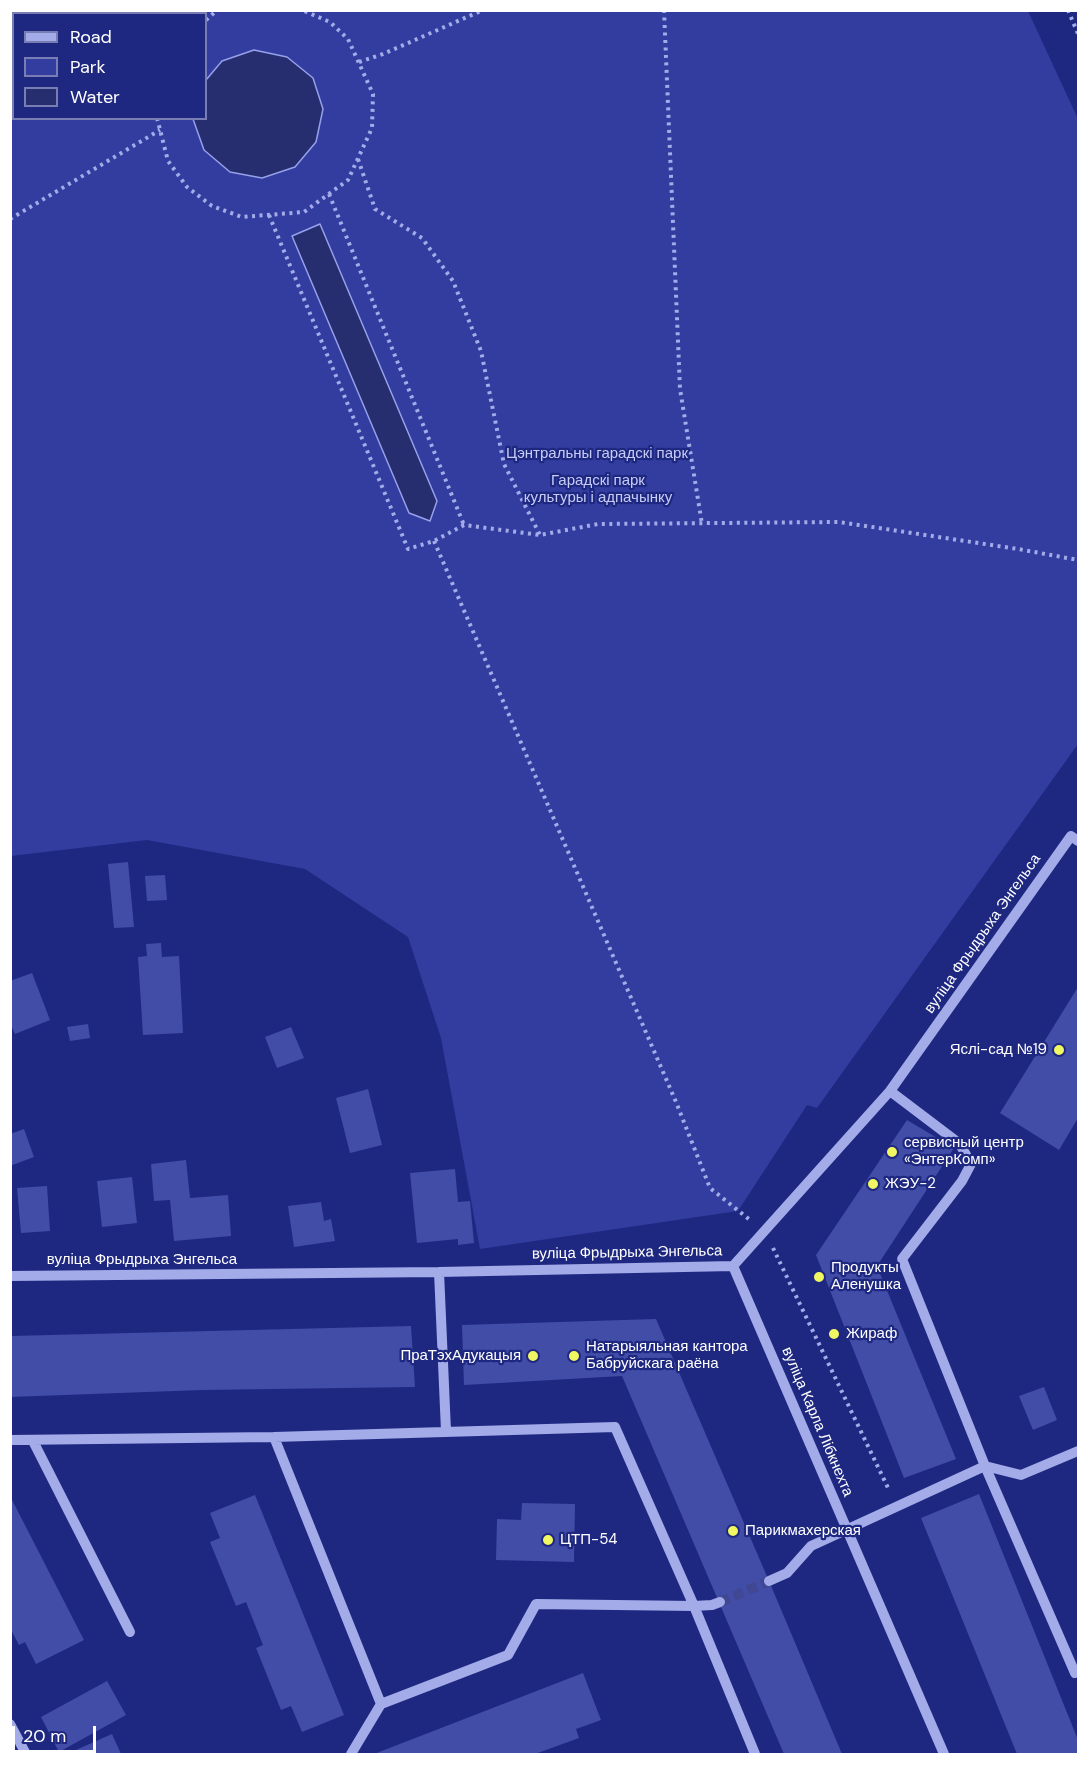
<!DOCTYPE html>
<html>
<head>
<meta charset="utf-8">
<style>
	body { margin:0 }
	#map { position:relative; width:1089px; height:1765px; overflow:hidden; background:#1e2880; font-family:"DM Sans",sans-serif }
	canvas { display:block }
	.frame { position:absolute; inset:0; border:12px solid #fff; pointer-events:none }
	.legend { position:absolute; left:12px; top:12px; width:195px; height:108px; box-sizing:border-box; background:#1e2880; border:2px solid #787eb3; margin:0; padding:8px 10px; list-style:none; font-size:18px; color:#fff }
	.legend li { display:flex; align-items:center; gap:12px; height:30px }
	.legend b { width:30px; border:2px solid #787eb3 }
	.scale { position:absolute; left:12px; top:1726px; width:84px; height:27px; box-sizing:border-box; border:3px solid #fff; border-top:0; padding-left:8px; font-size:18px; line-height:21px; white-space:nowrap; color:#fff; -webkit-text-stroke:4px #1e2880; paint-order:stroke }
</style>
</head>
<body>
<div id="map">
<canvas width="1089" height="1765"></canvas>
<div class="frame"></div>
<ul class="legend">
<li><b style="height:8px;background:#a3abe9"></b>Road</li>
<li><b style="height:16px;background:#323d9f"></b>Park</li>
<li><b style="height:16px;background:#262e70"></b>Water</li>
</ul>
<div class="scale">20 m</div>
</div>
<script>
const ctx = document.querySelector('canvas').getContext('2d');
ctx.lineJoin = 'round';
function fill(path, color) { ctx.fillStyle = color; ctx.fill(path, 'evenodd'); }
const toPath = rows => new Path2D(rows.map(r => 'M' + r).join(''));
function stroke(path, color, width, dash) { ctx.strokeStyle = color; ctx.lineWidth = width; ctx.lineCap = dash ? 'butt' : 'round'; ctx.setLineDash(dash || []); ctx.stroke(path); }
function drawText(font, color, halo, rows, align = 'center') {
  ctx.font = font + ' "DM Sans",sans-serif'; ctx.lineWidth = 4.5; ctx.setLineDash([]); ctx.textBaseline = 'middle'; ctx.strokeStyle = halo; ctx.fillStyle = color; for (const [text, x, y, turn = 0] of rows) {
    ctx.save(); ctx.translate(x, y); ctx.rotate((+turn || 0) * Math.PI / 180); ctx.textAlign = isNaN(turn) ? turn : align; if (halo) ctx.strokeText(text, 0, 0); ctx.fillText(text, 0, 0); ctx.restore();
  }
}
fill(toPath([
	[10,11,1028,11,1078,119,1078,744,817,1108,807,1105,738,1211,480,1249,441,1038,408,937,305,869,147,840,11,856],
	[14,14,206,14,206,118,14,118]
]), '#323d9f');
const water = toPath([
	[254,50,287,57,313,78,323,109,316,142,295,167,262,178,230,172,204,150,193,119,206,118,206,80,222,61,254,50],
	[320,224,437,501,430,521,409,513,292,236,320,224]
]);
fill(water, '#262e70');
stroke(water, '#96a1ea', 1.5);
fill(toPath([
	[128,862,134,927,114,928,108,864],
	[165,875,167,900,147,901,145,876],
	[161,943,162,957,179,956,183,1033,143,1035,138,957,147,956,146,944],
	[32,973,50,1020,15,1034,10,1023,10,981],
	[1078,987,1078,1118,1059,1150,1000,1113],
	[88,1024,90,1038,70,1041,67,1027],
	[291,1027,304,1058,277,1068,265,1037],
	[368,1089,382,1145,350,1153,336,1098],
	[907,1120,954,1148,877,1266,956,1459,904,1478,816,1255],
	[24,1129,34,1157,10,1166,10,1134],
	[186,1160,190,1198,228,1195,231,1236,174,1241,170,1200,154,1201,151,1164],
	[455,1169,458,1202,470,1201,474,1243,458,1245,458,1239,417,1243,410,1173],
	[132,1177,137,1223,102,1227,97,1181],
	[47,1186,50,1231,21,1233,17,1188],
	[321,1202,324,1221,331,1219,335,1241,294,1247,288,1206],
	[656,1319,769,1581,842,1754,784,1754,622,1376,464,1385,462,1325],
	[411,1326,415,1387,202,1390,10,1397,10,1336],
	[1044,1387,1057,1420,1033,1430,1019,1396],
	[979,1494,1078,1740,1078,1754,1017,1754,921,1518],
	[255,1495,344,1715,302,1732,291,1706,281,1710,256,1648,263,1645,246,1602,236,1606,210,1542,220,1538,210,1513],
	[10,1496,84,1640,36,1664,25,1642,19,1645,10,1628],
	[522,1503,575,1504,574,1562,496,1560,497,1519,521,1520],
	[583,1673,601,1720,576,1729,579,1738,535,1754,374,1754],
	[107,1681,126,1715,59,1752,41,1717],
	[112,1734,121,1754,67,1754]
]), '#424da8');
stroke(toPath([
	[720,1602,769,1581]
]), '#404893', 10, [10, 5]);
stroke(toPath([
	[29,10,34,14],
	[196,10,198,14],
	[664,10,680,389,702,524],
	[1068,10,1078,34],
	[206,20,217,10],
	[359,62,383,54,483,10],
	[157,118,168,161,187,187,212,206,242,217,304,212,348,180,372,128,373,94,348,39,330,22,302,10],
	[358,159,375,209,422,238,453,281,481,351,504,464,540,535],
	[329,194,464,525],
	[269,215,408,549,434,541,464,525,540,535,598,524,839,522,1018,549,1078,560],
	[10,219,160,130],
	[434,541,676,1102,710,1188,750,1220],
	[773,1248,889,1490]
]), '#a3abe9', 4, [3, 4.5]);
stroke(toPath([
	[890,1091,960,1144,971,1164,962,1181,902,1259,985,1466,1075,1673,1078,1672],
	[733,1266,944,1754],
	[439,1272,446,1431],
	[10,1276,439,1272,733,1266,890,1091,1071,836,1078,841],
	[274,1437,615,1427,694,1606,755,1754],
	[10,1440,274,1437,381,1704,508,1655,536,1604,694,1606,712,1605,720,1602],
	[33,1441,130,1632],
	[769,1581,787,1573,811,1546,985,1466,1021,1475,1078,1451],
	[10,1724,26,1754],
	[351,1754,381,1704]
]), '#a3abe9', 10);
for (const [x, y, r, color] of [
	[1059,1050,6,"#f0f762"],
	[892,1152,6,"#f0f762"],
	[873,1184,6,"#f0f762"],
	[819,1277,6,"#f0f762"],
	[834,1334,6,"#f0f762"],
	[533,1356,6,"#f0f762"],
	[574,1356,6,"#f0f762"],
	[733,1531,6,"#f0f762"],
	[548,1540,6,"#f0f762"]
]) { const dot = new Path2D(); dot.arc(x, y, r, 0, 2 * Math.PI); ctx.fillStyle = color; ctx.fill(dot); stroke(dot, '#1e2880', 2); }
drawText('15px', '#c7ccf6', '#1e2880', [
	["Цэнтральны гарадскі парк",597,454],
	["Гарадскі парк",598,481],
	["культуры і адпачынку",598,498]
]);
drawText('15px', '#fff', '#1e2880', [
	["вуліца Фрыдрыха Энгельса",983,934,-55],
	["вуліца Фрыдрыха Энгельса",627,1253,-1],
	["вуліца Фрыдрыха Энгельса",142,1260],
	["вуліца Карла Лібкнехта",817,1422,67]
]);
drawText('15px', '#fff', '#1e2880', [
	["Яслі-сад №19",1047,1050,"right"],
	["сервисный центр",904,1143],
	["«ЭнтерКомп»",904,1160],
	["ЖЭУ-2",885,1184],
	["Продукты",831,1268],
	["Аленушка",831,1285],
	["Жираф",846,1334],
	["Натарыяльная кантора",586,1347],
	["Бабруйскага раёна",586,1364],
	["ПраТэхАдукацыя",521,1356,"right"],
	["Парикмахерская",745,1531],
	["ЦТП-54",560,1540]
], 'left');
</script>
</body>
</html>
